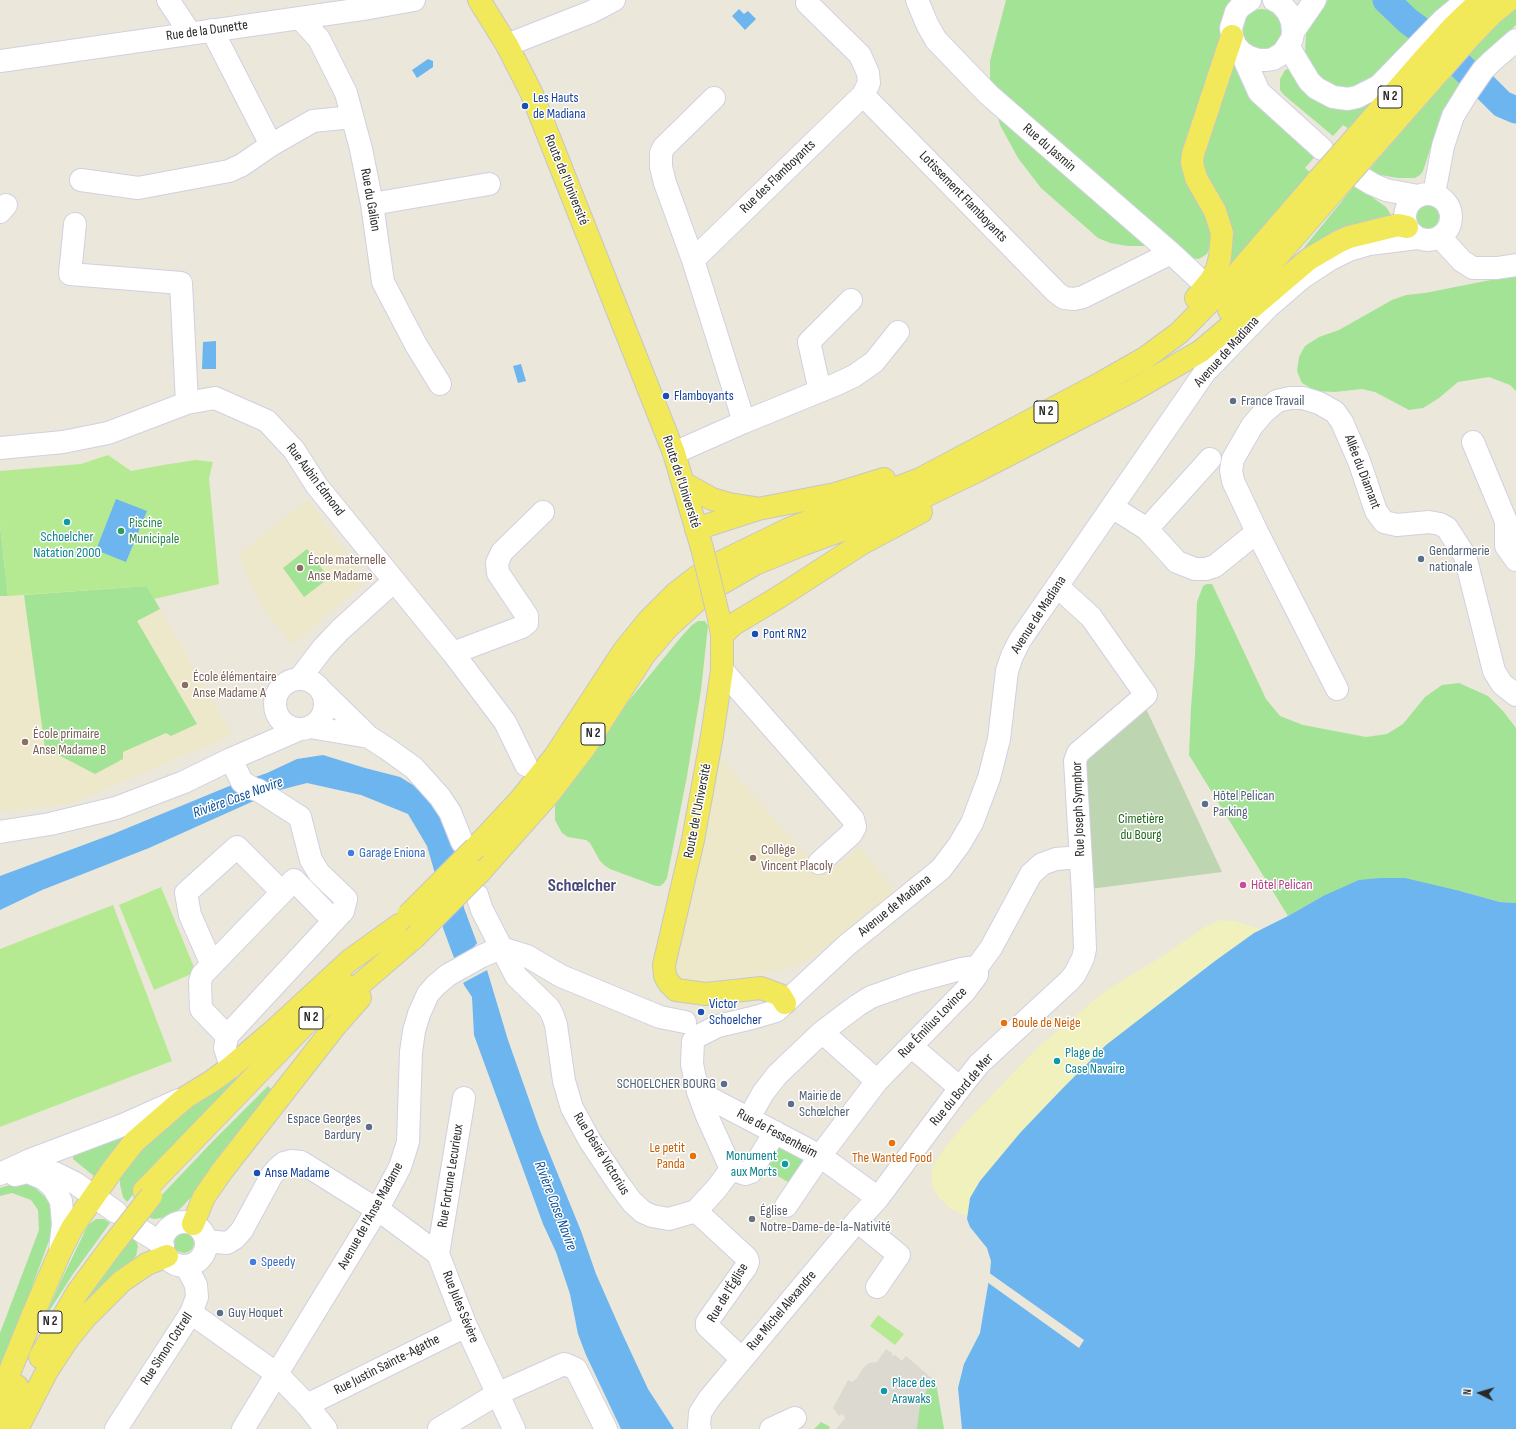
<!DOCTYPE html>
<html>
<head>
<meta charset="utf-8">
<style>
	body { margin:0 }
	#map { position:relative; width:1516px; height:1429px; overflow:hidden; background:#ebe7da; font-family:"Sofia Sans Condensed",sans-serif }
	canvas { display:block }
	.north { position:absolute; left:1460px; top:1373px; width:40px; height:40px; -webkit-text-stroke:3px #fff; paint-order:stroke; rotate:275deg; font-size:11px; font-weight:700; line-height:16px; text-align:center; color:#292929 }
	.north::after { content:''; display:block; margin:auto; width:14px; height:18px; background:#292929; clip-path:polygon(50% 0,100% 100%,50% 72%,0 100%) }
</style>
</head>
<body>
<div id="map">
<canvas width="1516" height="1429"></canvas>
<div class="north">N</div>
</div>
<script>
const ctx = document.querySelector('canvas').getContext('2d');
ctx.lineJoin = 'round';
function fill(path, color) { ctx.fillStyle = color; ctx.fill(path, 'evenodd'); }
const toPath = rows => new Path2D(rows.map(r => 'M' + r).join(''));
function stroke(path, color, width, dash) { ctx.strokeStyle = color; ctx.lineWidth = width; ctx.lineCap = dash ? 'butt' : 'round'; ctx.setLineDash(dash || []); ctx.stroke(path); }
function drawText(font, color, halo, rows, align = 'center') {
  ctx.font = font + ' "Sofia Sans Condensed",sans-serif'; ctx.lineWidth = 3; ctx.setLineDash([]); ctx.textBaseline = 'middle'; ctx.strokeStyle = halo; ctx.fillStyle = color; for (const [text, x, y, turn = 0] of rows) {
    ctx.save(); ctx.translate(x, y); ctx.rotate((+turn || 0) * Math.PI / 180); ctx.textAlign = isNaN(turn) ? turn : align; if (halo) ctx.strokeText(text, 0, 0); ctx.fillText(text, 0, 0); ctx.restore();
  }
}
fill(toPath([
	[308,500,366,581,292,645,260,603,238,554],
	[147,586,232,735,69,804,0,811,0,596],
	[718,755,819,870,830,872,859,847,893,889,884,907,804,962,780,971,686,984,682,982,678,977,676,968,677,952]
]), '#ede8c9');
fill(toPath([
	[1006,0,1233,0,1202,96,1202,205,1212,232,1211,243,1207,254,1199,259,1191,258,1156,246,1128,246,1110,243,1098,238,1041,188,1018,158,1000,125,990,89,990,61],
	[1328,0,1450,0,1438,16,1376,76,1356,86,1342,88,1331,86,1321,81,1307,61,1305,52,1306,34,1308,27,1315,13],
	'1242 29a20 20 0 1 1 40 0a20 20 0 1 1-40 0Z',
	[1516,9,1516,25,1499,41,1455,93,1440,119,1423,171,1420,175,1415,178,1398,178,1375,174,1368,171,1487,33],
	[1230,59,1318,153,1305,168,1310,172,1226,272,1203,161,1203,152],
	[1288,69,1290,70,1308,90,1381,91,1349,129,1343,125,1333,136,1284,95,1280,90,1280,79,1285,70],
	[1355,185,1386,207,1390,213,1390,218,1289,266],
	'1415 217a12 12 0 1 1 24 0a12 12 0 1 1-24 0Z',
	[1516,275,1516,391,1510,385,1489,377,1458,382,1439,398,1423,408,1409,410,1375,392,1362,389,1334,392,1316,391,1302,383,1297,371,1299,357,1305,346,1319,337,1339,330,1392,300,1406,295,1425,293],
	[0,525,8,596,0,596],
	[307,549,329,578,304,597,283,568],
	[1207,584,1212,584,1214,588,1266,699,1280,716,1303,725,1366,737,1387,734,1403,724,1425,697,1442,685,1459,683,1488,696,1503,711,1516,728,1516,903,1500,902,1460,891,1323,896,1288,916,1189,755,1191,708,1195,656,1197,602,1203,586],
	[147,586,160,609,137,621,197,724,171,736,166,733,123,752,123,759,95,774,45,748,24,595],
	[698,621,705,621,708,626,701,690,687,776,667,878,664,883,660,886,656,886,610,869,604,865,600,861,590,843,586,840,568,837,562,833,555,820,555,806,561,795,618,714,681,637,692,625],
	[252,1060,258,1066,139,1187,127,1202,123,1197,120,1185,120,1178,126,1165,166,1125,224,1085],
	[268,1086,272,1090,196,1192,179,1210,172,1214,161,1218,154,1219,144,1216,158,1199,212,1142],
	[136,1126,95,1177,73,1159,73,1152],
	[776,1146,805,1161,793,1182,788,1182,764,1168],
	[23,1181,29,1182,45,1197,49,1203,52,1212,53,1227,50,1238,0,1373,0,1333,39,1230,38,1210,31,1200,12,1193,0,1196,0,1188],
	[96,1219,104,1219,110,1223,73,1274,44,1319,60,1283,88,1225],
	'174 1243a10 10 0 1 1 20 0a10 10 0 1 1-20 0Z',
	[130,1234,135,1239,138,1246,136,1256,70,1325,88,1291],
	[933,1382,936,1383,944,1429,916,1429,920,1404,929,1385],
	[821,1422,830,1427,829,1429,814,1429]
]), '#a3e396');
fill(toPath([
	[1220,920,1234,921,1261,929,1215,961,1106,1045,1062,1089,1020,1133,980,1181,970,1198,968,1217,950,1208,940,1199,934,1190,931,1179,933,1166,943,1150,967,1121,1039,1046,1108,989,1161,957,1205,927]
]), '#f0f1bd');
fill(toPath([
	[1143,702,1222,872,1090,889,1080,758]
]), '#bdd5b1');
fill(toPath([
	[108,455,131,471,163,465,196,460,213,462,209,478,219,584,154,599,147,586,8,596,0,525,0,471,81,464],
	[161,887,196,972,154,990,119,905],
	[113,905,172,1061,0,1127,0,949],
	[878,1315,904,1334,895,1345,870,1326]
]), '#b5ea92');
fill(toPath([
	[886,1349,892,1353,892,1356,895,1355,902,1361,906,1356,934,1380,929,1385,920,1404,917,1428,916,1429,836,1429,845,1418,842,1414,839,1416,833,1408,848,1380,852,1382,857,1378,864,1367,869,1363,877,1362]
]), '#dcd9d1');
fill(toPath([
	[739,9,744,14,748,11,756,19,745,30,732,16],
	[428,59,433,61,433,67,417,78,412,70],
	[216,341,216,369,202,369,203,342],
	[521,364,526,381,518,383,513,366],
	[116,499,147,511,126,562,96,550],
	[323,755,365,768,400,777,413,785,424,795,432,803,440,815,454,851,464,908,487,970,508,1040,539,1128,581,1231,596,1274,622,1333,648,1389,674,1429,621,1429,586,1355,578,1334,570,1294,556,1252,543,1224,474,1035,472,997,464,985,443,928,434,870,427,846,408,814,361,795,307,783,276,791,149,848,42,890,0,910,0,876,113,834,227,787,267,773,297,759],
	[1381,878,1405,878,1460,891,1500,902,1516,903,1516,1429,962,1429,958,1388,964,1364,980,1333,990,1273,991,1261,987,1248,970,1227,967,1219,970,1198,980,1181,1020,1133,1062,1089,1106,1045,1215,961,1254,933,1288,916,1323,896,1359,880]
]), '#6cb5ef');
fill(toPath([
	[478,942,489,969,461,984,453,961,472,949],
	[988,1272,1084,1340,1079,1348,987,1282]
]), '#ebe7da');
stroke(toPath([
	[1386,0,1408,21,1423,32],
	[1461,66,1469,74],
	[1483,85,1502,104,1516,110]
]), '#6cb5ef', 27);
const minor = toPath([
	[168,0,190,33],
	[917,0,927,24,936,40,989,95,1171,253,1200,280],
	[1250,0,1241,6,1236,12,1231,28,1232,36,1235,45,1241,52,1249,57,1258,60,1267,60,1273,59,1283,53,1292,39,1293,32,1292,22,1288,12,1281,4,1274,0],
	[300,18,319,39,346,93,361,149,372,204,383,282,416,345,440,384],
	[1293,32,1315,0],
	[507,45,591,12,614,0],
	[1288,46,1309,81,1316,88,1333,97,1348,99,1357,97,1379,86,1443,20,1467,0],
	[1241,52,1259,92,1322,149],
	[0,61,369,8,414,0],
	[863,95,1056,292,1064,298,1074,299,1083,297,1171,253],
	[271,145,313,121,352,117],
	[1362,178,1372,184,1386,190,1418,196],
	[81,180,138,188,229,171,242,165,271,145,212,30],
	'1405 217a23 23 0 1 1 46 0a23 23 0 1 1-46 0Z',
	[1434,194,1443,146,1453,116,1469,90,1483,70,1491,62,1516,40],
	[372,204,489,184],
	[0,212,6,205],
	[75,224,70,274,181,283,187,403],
	[1440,237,1462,261,1473,268,1497,268,1516,265],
	[693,260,863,95,869,83,868,73,860,55,807,3],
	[820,391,809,342,851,300],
	[744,422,837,384,854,376,874,362,898,332],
	[1473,442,1506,521,1506,546,1516,560],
	[0,448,63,442,108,433,187,403,215,398,267,421,294,450,317,486,453,653,505,722,526,765],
	[674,453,744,422,693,260,665,183,661,167,661,153,664,147,714,98],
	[1112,507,1147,529,1177,562,1195,569,1206,569,1215,566,1257,532],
	[1147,529,1210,459],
	[453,653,522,627,527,623,527,616,498,573,497,563,502,552,543,512],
	[722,670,853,819,855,827,851,834,819,863],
	[300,678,323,648,340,630,394,581],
	'275 704a25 25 0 1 1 50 0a25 25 0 1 1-50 0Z',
	[1337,689,1257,532,1233,481,1231,470,1233,459,1252,426,1264,412,1277,401,1290,398,1303,398,1319,403,1335,412,1342,422,1359,461,1376,511,1384,522,1397,525,1429,522,1440,524,1447,528,1465,556,1494,671,1502,684,1516,695],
	[322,691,369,737,389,750,414,768,440,797,450,812,462,842],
	[310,727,369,737],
	[231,759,242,782,254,789,258,790,300,817,311,860,319,873,346,899,343,911,227,1036,225,1048,231,1067],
	[0,832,50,824,116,808,184,782,231,759,298,730],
	[477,895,482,910,516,976,549,1008,553,1016,556,1025,564,1081,572,1108,590,1141,618,1183,632,1202,643,1212,652,1216,669,1219,696,1211],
	[501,948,527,956,561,976,660,1017,685,1022],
	[212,965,190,915,186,893,237,847,282,892],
	[822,1032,877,1081],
	[227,1036,201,1009,200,982,202,975,294,880,334,921],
	[696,1037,718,1026,752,1018,776,1011,847,945,941,869,959,845,972,823,989,778,999,739,1007,671,1012,656,1020,640,1205,372,1267,308,1303,277,1329,260,1349,250,1369,244,1417,238],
	[693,1041,692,1064,698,1092,820,1156,878,1198],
	[911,1046,960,1088],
	[698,1092,707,1116,731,1169],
	[749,1118,763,1093,777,1075,822,1032,858,1005,871,997,913,982,961,969,977,967],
	[30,1173,44,1179,53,1187,61,1201,63,1224,60,1251],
	[0,1174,30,1160,123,1125,179,1100],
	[15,1175,27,1172,42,1171,55,1173,75,1183,116,1212],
	[786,1206,820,1156,877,1081,965,991,977,975,977,967,991,948,1031,874,1042,864,1056,859,1080,857],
	[696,1211,747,1258,748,1262,746,1267,707,1322,707,1326,742,1359],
	[696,1211,717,1188,731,1169,745,1174,751,1172,775,1132],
	[857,1221,899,1255,877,1287],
	'162 1244a22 22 0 1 1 44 0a22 22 0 1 1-44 0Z',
	[135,1227,153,1238,163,1246],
	[206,1241,227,1243,235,1238,242,1230,272,1175,278,1168,284,1163,292,1161,301,1162,384,1214,438,1254,466,1326,514,1429],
	[438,1254,464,1098],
	[191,1313,277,1374,307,1405,326,1429],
	[307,1405,466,1326],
	[116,1429,191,1313,197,1297,196,1285,186,1266],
	[243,1429,377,1210,400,1167,408,1142,411,1052,414,1031,419,1014,428,994,436,985,448,975,482,956,501,948],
	[439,1429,497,1394,564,1364,567,1365,576,1369,606,1429],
	[700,1429,699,1426,700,1413,709,1399,857,1221,878,1198,960,1088,979,1064,1069,981,1075,974,1083,958,1085,949,1083,894,1075,761,1078,753,1146,695,1091,617,1057,586],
	[771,1429,795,1418]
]);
const major = toPath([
	[479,0,507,45,531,92,674,453,702,548],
	[1357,136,1424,59,1453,27,1481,0],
	[1372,148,1467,40,1492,14,1509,0],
	[1196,298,1211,280,1217,269,1220,257,1222,233,1215,211,1196,178,1192,163,1193,154,1232,36],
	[1229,310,1250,288,1334,191],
	[683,483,712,499,729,504,755,508],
	[696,529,758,509,835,494,884,479],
	[717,564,789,529,920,479,1101,383,1145,358,1179,333,1236,275,1319,179],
	[722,583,755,564,804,544,859,524,915,501,977,471,1132,391,1201,351,1309,259,1338,242,1349,237,1398,225,1407,227],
	[718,614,722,635,722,670,712,736,693,840,664,965,665,976,669,983,676,990,706,994,761,988,780,995,785,1003],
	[722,635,734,624,779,597,861,544,921,512],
	[475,848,519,801,555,756,623,652,648,621,676,593,698,576],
	[480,872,549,794,585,747,644,655,669,626,702,596],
	[337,1006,350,993,414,938],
	[144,1191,344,984],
	[193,1224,204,1197,222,1171,336,1025,360,998],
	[40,1357,77,1293,111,1247],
	[0,1399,12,1366,34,1312,60,1252,72,1228,113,1169,134,1142,186,1097,212,1081,231,1067,272,1032,349,961,399,925],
	[0,1423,17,1386],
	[17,1429,47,1371,68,1339,86,1317,122,1281,147,1264,167,1256]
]);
stroke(minor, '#d0d0e2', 24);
stroke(major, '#c7c7c7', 24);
stroke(minor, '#fff', 22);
stroke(major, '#f1e85a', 22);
const majorBridge = toPath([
	[1319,179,1357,136],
	[1334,191,1372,148],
	[702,548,718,614],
	[408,915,475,848],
	[414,938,480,872],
	[111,1247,151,1196]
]);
stroke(majorBridge, '#c7c7c7', 24, []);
stroke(majorBridge, '#f1e85a', 22);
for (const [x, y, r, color] of [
	[525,106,4,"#1a4fb4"],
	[666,396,4,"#1a4fb4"],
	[1233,401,4,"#5c6f8a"],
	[67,522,4,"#0f9aa8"],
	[121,531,4,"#2e9e5b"],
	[1421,559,4,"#5c6f8a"],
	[300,568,4,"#8d6e63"],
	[755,634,4,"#1a4fb4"],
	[185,685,4,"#8d6e63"],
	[25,742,4,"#8d6e63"],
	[1205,804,4,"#5c6f8a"],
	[351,853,4,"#3f7fe0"],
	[753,858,4,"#8d6e63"],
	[1243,885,4,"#d1479c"],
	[701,1012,4,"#1a4fb4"],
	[1004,1023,4,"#e8710a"],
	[1057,1061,4,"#0f9aa8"],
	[724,1084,4,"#5c6f8a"],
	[791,1104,4,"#5c6f8a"],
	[369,1127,4,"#5c6f8a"],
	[892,1143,4,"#e8710a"],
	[693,1156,4,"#e8710a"],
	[785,1164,4,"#0f9aa8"],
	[257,1173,4,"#1a4fb4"],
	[752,1219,4,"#6b7280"],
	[253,1262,4,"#3f7fe0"],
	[220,1313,4,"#5c6f8a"],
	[884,1391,4,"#0f9aa8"]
]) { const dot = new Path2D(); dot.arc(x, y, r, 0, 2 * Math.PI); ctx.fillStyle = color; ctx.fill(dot); stroke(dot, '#fff', 1.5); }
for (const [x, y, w] of [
	[1390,97,24],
	[1046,412,24],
	[593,734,24],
	[311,1018,24],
	[50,1322,24]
]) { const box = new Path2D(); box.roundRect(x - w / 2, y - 11, w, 22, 3); ctx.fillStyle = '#fff'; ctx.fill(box); stroke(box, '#292929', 1); }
drawText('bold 13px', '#292929', null, [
	["N 2",1390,97],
	["N 2",1046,412],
	["N 2",593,734],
	["N 2",311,1018],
	["N 2",50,1322]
]);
drawText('14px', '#292929', '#fff', [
	["Rue de la Dunette",207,31,-8],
	["Rue du Jasmin",1049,148,41],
	["Rue des Flamboyants",778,177,-44],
	["Route de l'Université",566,180,68],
	["Lotissement Flamboyants",963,197,46],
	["Rue du Galion",370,200,80],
	["Avenue de Madiana",1227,352,-48],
	["Allée du Diamant",1362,472,69],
	["Rue Aubin Edmond",315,480,53],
	["Route de l'Université",681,482,72],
	["Avenue de Madiana",1039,615,-57],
	["Rue Joseph Symphor",1079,809,-92],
	["Route de l'Université",698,811,-79],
	["Avenue de Madiana",895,906,-39],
	["Rue Émilius Lovince",933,1023,-46],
	["Rue du Bord de Mer",962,1090,-50],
	["Rue de Fessenheim",777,1134,28],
	["Rue Désiré Victorius",601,1154,58],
	["Rue Fortune Lecurieux",451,1176,-81],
	["Avenue de l'Anse Madame",371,1216,-61],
	["Rue de l'Église",728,1293,-59],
	["Rue Jules Sévère",460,1307,68],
	["Rue Michel Alexandre",782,1311,-50],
	["Rue Simon Cotrell",167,1349,-57],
	["Rue Justin Sainte-Agathe",387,1365,-27]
]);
drawText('14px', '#164399', '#fff', [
	["Les Hauts",533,98],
	["de Madiana",533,114],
	["Flamboyants",674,396],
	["Pont RN2",763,634],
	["Victor",709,1004],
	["Schoelcher",709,1020],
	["Anse Madame",265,1173]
], 'left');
drawText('14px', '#4e5e75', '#fff', [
	["France Travail",1241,401],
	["Gendarmerie",1429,551],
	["nationale",1429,567],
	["Hôtel Pelican",1213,796],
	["Parking",1213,812],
	["SCHOELCHER BOURG",716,1084,"right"],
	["Mairie de",799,1096],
	["Schœlcher",799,1112],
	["Espace Georges",361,1119,"right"],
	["Bardury",361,1135,"right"],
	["Guy Hoquet",228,1313]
], 'left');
drawText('14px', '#27864d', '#fff', [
	["Piscine",129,523],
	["Municipale",129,539]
], 'left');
drawText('14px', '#0d838f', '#fff', [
	["Schoelcher",67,537,"center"],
	["Natation 2000",67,553,"center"],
	["Plage de",1065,1053],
	["Case Navaire",1065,1069],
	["Monument",777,1156,"right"],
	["aux Morts",777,1172,"right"],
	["Place des",892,1383],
	["Arawaks",892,1399]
], 'left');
drawText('14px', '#785e54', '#fff', [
	["École maternelle",308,560],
	["Anse Madame",308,576],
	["École élémentaire",193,677],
	["Anse Madame A",193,693],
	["École primaire",33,734],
	["Anse Madame B",33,750],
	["Collège",761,850],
	["Vincent Placoly",761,866]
], 'left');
drawText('14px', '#1c6619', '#fff', [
	["Cimetière",1141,819],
	["du Bourg",1141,835]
]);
drawText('14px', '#366cbe', '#fff', [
	["Garage Eniona",359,853],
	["Speedy",261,1262]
], 'left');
drawText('14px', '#b23c85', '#fff', [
	["Hôtel Pelican",1251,885]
], 'left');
drawText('14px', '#c56008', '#fff', [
	["Boule de Neige",1012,1023],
	["Le petit",685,1148,"right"],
	["Panda",685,1164,"right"],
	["The Wanted Food",892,1158,"center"]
], 'left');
drawText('14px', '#5b616d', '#fff', [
	["Église",760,1211],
	["Notre-Dame-de-la-Nativité",760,1227]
], 'left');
drawText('italic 15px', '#0d5099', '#fff', [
	["Rivière Case Navire",238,798,-20],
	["Rivière Case Navire",555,1206,69]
]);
drawText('bold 18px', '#494a79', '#fff', [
	["Schœlcher",582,886]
]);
</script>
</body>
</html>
